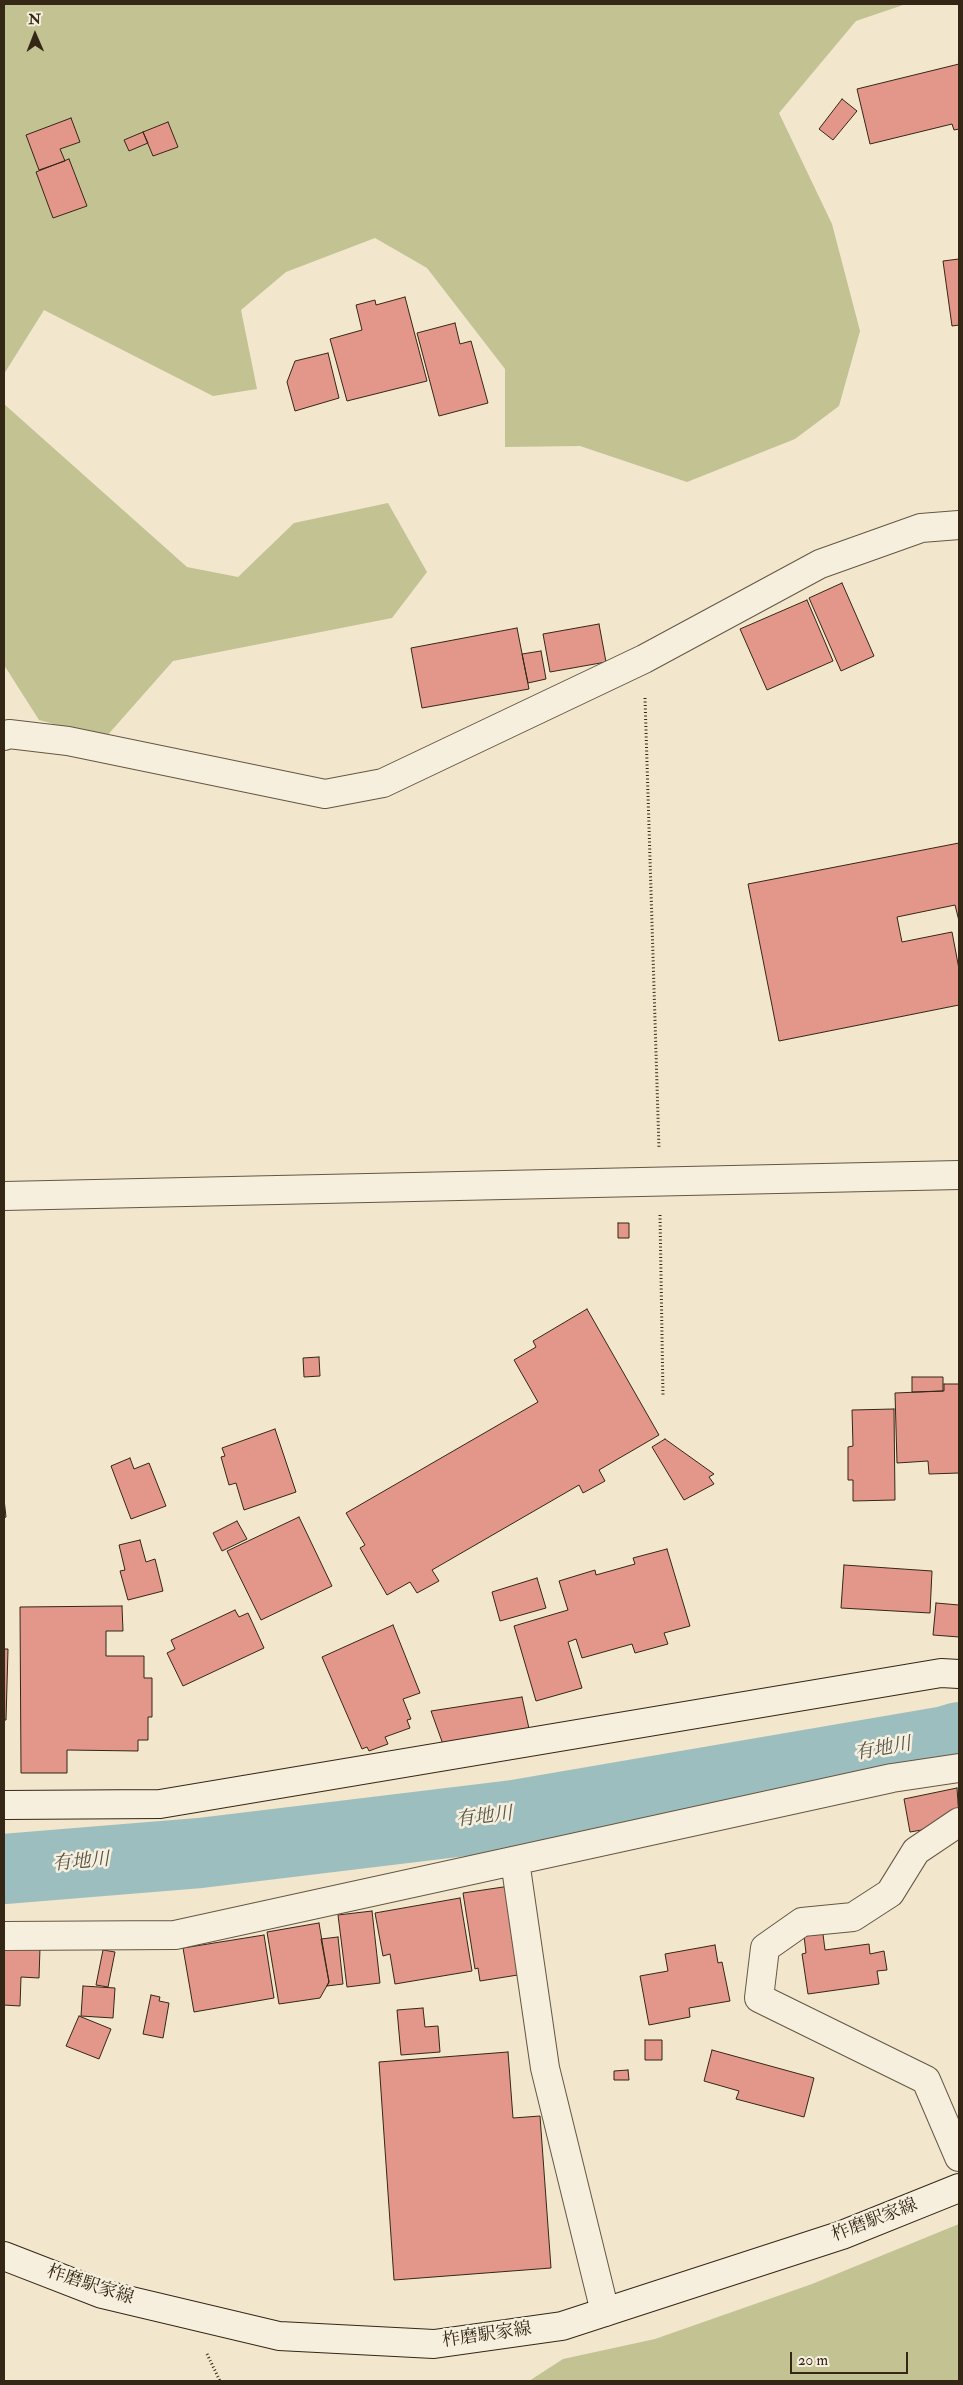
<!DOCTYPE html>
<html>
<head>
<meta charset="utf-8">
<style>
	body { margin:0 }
	#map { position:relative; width:963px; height:2385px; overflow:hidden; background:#f2e6cd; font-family:"IM FELL Double Pica",serif }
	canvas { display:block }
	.frame { position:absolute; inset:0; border:5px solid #342715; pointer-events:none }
	.north { position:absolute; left:10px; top:10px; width:50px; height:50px; -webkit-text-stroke:4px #f7efde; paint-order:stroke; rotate:359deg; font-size:14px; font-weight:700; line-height:20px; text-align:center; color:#342715 }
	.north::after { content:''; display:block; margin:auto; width:18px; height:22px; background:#342715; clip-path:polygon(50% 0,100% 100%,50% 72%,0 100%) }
	.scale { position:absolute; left:790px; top:2352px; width:118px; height:22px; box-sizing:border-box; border:2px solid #342715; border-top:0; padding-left:6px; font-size:15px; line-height:18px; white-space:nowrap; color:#342715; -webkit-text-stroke:4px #f7efde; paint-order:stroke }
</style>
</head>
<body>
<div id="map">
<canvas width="963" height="2385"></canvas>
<div class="frame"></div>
<div class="north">N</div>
<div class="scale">20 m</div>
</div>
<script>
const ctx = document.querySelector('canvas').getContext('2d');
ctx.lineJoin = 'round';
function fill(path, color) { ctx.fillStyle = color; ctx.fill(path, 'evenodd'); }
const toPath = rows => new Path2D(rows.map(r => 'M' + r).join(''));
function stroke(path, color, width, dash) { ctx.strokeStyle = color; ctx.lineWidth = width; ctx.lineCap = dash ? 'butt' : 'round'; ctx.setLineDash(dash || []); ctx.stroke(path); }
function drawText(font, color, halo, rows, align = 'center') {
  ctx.font = font + ' "IM FELL Double Pica","Noto Serif JP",serif'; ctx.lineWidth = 5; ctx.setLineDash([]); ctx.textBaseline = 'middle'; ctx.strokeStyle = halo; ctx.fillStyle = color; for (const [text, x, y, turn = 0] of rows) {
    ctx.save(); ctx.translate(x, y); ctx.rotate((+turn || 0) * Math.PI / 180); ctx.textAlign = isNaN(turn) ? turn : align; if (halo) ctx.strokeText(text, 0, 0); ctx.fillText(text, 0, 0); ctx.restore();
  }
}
fill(toPath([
	[4,4,906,4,856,21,779,113,832,224,860,331,839,406,795,439,687,482,580,446,505,447,505,369,427,268,375,238,286,272,241,310,257,389,213,396,44,310,4,374],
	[4,404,187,567,238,577,294,523,388,503,427,572,392,618,173,661,105,738,39,720,4,665],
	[959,2224,959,2381,529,2381,563,2359,655,2339,812,2284]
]), '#c3c293');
stroke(toPath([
	[4,1869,200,1853,514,1815,946,1741,959,1737]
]), '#9dbebf', 70);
const building = toPath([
	[959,64,959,129,954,130,952,124,870,144,857,89,959,64],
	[842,99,857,111,833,140,819,129,842,99],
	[71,118,80,142,60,149,65,161,39,170,26,135,71,118],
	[168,122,178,147,153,156,143,132,168,122],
	[143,132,148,143,129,151,124,140,143,132],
	[69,159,87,206,53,218,36,172,69,159],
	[959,259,959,325,952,326,943,261,959,259],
	[405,297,427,381,347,401,330,339,362,330,356,305,375,300,376,305,405,297],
	[455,323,460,344,471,341,488,403,439,416,417,333,455,323],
	[328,353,339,398,295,411,287,382,295,361,328,353],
	[842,583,874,656,841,671,809,598,842,583],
	[807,600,833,661,767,690,740,629,807,600],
	[599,624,606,662,550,672,543,634,599,624],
	[517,628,529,689,422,708,411,648,517,628],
	[541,651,546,679,528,683,522,654,541,651],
	[959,843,959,921,955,905,897,917,902,942,952,932,959,969,959,1005,779,1041,748,884,959,843],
	[618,1223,629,1223,629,1238,618,1238,618,1223],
	[587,1309,659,1435,599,1470,605,1481,583,1493,579,1485,432,1570,439,1581,417,1593,410,1582,387,1595,360,1548,365,1545,346,1513,538,1402,514,1360,536,1347,533,1341,587,1309],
	[319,1357,320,1376,304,1377,303,1358,319,1357],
	[912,1377,943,1377,943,1391,912,1392,912,1377],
	[944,1384,959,1384,959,1473,929,1474,928,1461,897,1463,895,1393,944,1391,944,1384],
	[894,1409,895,1500,853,1501,853,1480,848,1480,848,1447,853,1446,852,1410,894,1409],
	[275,1429,296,1492,244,1510,236,1483,229,1485,221,1457,225,1456,222,1448,275,1429],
	[665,1439,714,1474,709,1477,714,1484,684,1500,652,1447,665,1439],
	[130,1458,134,1469,149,1463,166,1506,131,1519,111,1466,130,1458],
	[4,1499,6,1517,4,1518,4,1499],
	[299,1517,332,1586,261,1620,227,1551,299,1517],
	[237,1521,247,1539,222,1551,213,1533,237,1521],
	[140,1540,146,1562,155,1559,163,1591,128,1600,120,1571,125,1570,119,1545,140,1540],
	[667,1549,690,1626,664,1633,668,1644,635,1653,632,1644,582,1658,576,1639,568,1642,582,1688,536,1701,514,1626,568,1610,559,1581,595,1570,596,1575,635,1564,633,1558,667,1549],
	[844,1565,932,1571,930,1613,841,1608,844,1565],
	[537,1578,546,1608,500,1621,492,1592,537,1578],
	[936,1603,959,1605,959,1637,933,1635,936,1603],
	[122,1606,123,1631,106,1631,106,1656,144,1656,144,1678,152,1678,152,1717,148,1717,148,1740,138,1740,138,1751,67,1750,67,1773,21,1773,20,1607,122,1606],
	[235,1610,239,1617,248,1613,264,1648,183,1686,167,1653,175,1649,171,1640,235,1610],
	[393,1625,420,1693,403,1699,411,1719,407,1720,410,1728,385,1737,388,1744,369,1751,367,1747,362,1749,322,1657,393,1625],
	[4,1649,8,1649,6,1720,4,1720,4,1649],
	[522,1697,530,1733,444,1747,431,1711,522,1697],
	[957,1788,959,1816,939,1827,910,1832,904,1799,957,1788],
	[510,1886,524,1974,480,1981,478,1968,475,1969,463,1893,510,1886],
	[460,1898,472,1971,395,1984,390,1954,383,1956,375,1913,460,1898],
	[372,1911,380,1983,347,1987,338,1915,372,1911],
	[319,1923,329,1982,320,1998,279,2004,267,1932,319,1923],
	[823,1934,825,1950,869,1944,870,1954,884,1951,887,1970,877,1971,879,1984,808,1994,802,1954,806,1953,804,1936,823,1934],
	[264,1935,274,1998,194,2012,183,1948,264,1935],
	[338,1937,343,1984,327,1986,329,1982,321,1939,338,1937],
	[715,1945,718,1963,722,1962,730,2001,689,2008,690,2017,649,2025,640,1976,668,1971,665,1954,715,1945],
	[4,1946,40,1948,39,1978,21,1977,20,2006,4,2005,4,1946],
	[103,1950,115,1952,108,1987,96,1985,103,1950],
	[83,1986,115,1988,113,2018,81,2016,83,1986],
	[151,1995,160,1997,159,2001,169,2003,163,2038,143,2034,151,1995],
	[423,2008,425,2027,438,2026,440,2052,401,2055,397,2010,423,2008],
	[79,2016,111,2029,99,2059,66,2046,79,2016],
	[645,2040,662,2040,662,2060,645,2060,645,2040],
	[712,2050,814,2078,804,2117,736,2099,739,2091,704,2081,712,2050],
	[508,2052,513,2118,540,2116,551,2268,394,2280,379,2062,508,2052],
	[628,2070,629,2080,614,2080,614,2071,628,2070]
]);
fill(building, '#e3968a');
stroke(building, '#342715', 1);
const street = toPath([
	[4,736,9,734,68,741,325,794,383,783,644,659,820,564,921,528,959,525],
	[4,1196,959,1175],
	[959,1822,916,1851,890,1893,853,1917,802,1922,765,1948,759,1998,926,2080,959,2157],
	[515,1861,545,2068,605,2312],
	[4,1936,175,1935,892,1778,959,1768]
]);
const secondary = toPath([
	[4,1805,160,1804,941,1673,959,1674],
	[4,2256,102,2294,279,2336,434,2344,562,2326,842,2235,959,2188]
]);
stroke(street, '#645743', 30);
stroke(secondary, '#342715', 30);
stroke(toPath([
	[645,698,659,1149],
	[660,1215,663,1396],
	[207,2354,220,2381]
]), '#342715', 3, [1, 2.5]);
stroke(street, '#f7efde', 28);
stroke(secondary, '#f7efde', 28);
drawText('18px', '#342715', '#f7efde', [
	["柞磨駅家線",875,2221,-21],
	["柞磨駅家線",90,2286,18],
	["柞磨駅家線",487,2336,-8]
]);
drawText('italic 19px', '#545448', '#f7efde', [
	["有地川",883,1750,-10],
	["有地川",484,1818,-7],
	["有地川",81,1863,-5]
]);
</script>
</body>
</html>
